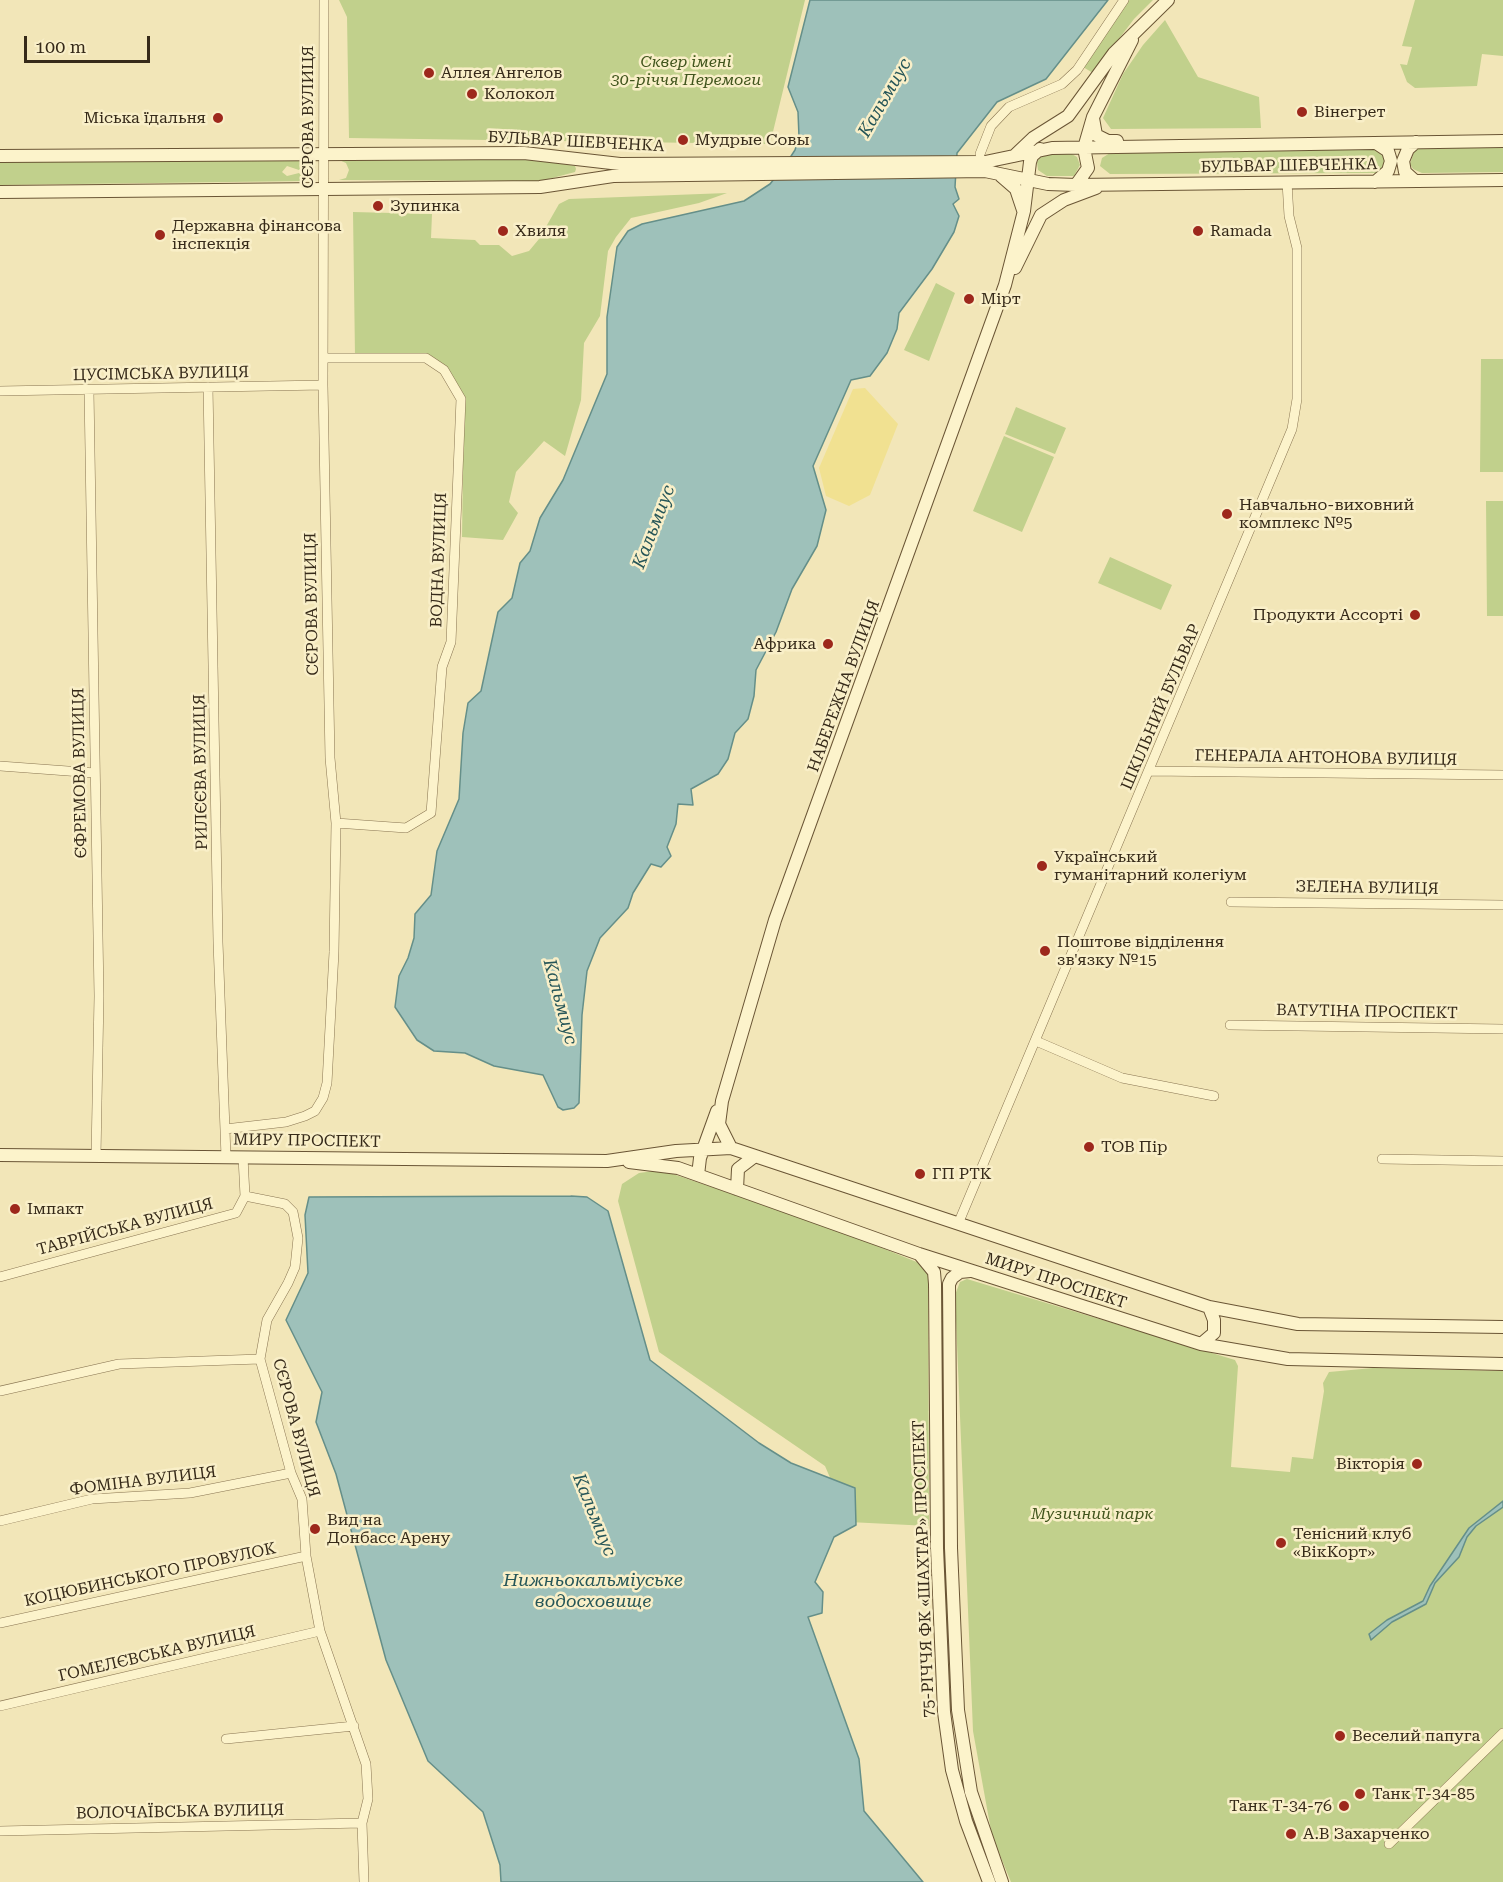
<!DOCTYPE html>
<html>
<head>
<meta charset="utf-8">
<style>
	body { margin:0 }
	#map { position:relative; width:1503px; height:1882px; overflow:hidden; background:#f2e6b8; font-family:"Roboto Serif",serif }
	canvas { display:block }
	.scale { position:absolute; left:24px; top:36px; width:126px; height:27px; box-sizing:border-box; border:3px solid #362a19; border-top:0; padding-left:8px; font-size:18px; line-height:21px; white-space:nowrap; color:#362a19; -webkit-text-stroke:4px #f9efc8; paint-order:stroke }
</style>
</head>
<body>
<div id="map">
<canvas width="1503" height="1882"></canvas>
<div class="scale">100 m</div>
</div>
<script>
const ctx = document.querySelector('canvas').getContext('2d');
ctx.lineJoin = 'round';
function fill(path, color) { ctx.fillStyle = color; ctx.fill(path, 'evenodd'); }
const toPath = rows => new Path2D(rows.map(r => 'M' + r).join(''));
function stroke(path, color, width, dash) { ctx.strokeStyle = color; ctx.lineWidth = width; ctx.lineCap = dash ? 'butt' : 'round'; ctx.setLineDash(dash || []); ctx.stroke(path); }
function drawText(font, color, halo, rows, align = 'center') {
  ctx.font = font + ' "Roboto Serif",serif'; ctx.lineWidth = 5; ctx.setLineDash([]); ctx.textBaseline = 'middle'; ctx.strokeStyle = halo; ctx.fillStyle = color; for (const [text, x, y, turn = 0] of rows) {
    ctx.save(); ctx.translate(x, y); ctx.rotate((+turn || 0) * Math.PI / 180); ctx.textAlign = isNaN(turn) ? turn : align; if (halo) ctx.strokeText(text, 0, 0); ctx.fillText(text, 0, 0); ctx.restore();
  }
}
fill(toPath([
	[339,0,805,0,770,144,349,138,347,17],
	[1127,0,1153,0,1134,19,1093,73,1083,67],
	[1415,0,1503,0,1503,56,1482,54,1477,86,1415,88,1407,82,1400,64,1407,65,1412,47,1402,46],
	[1165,20,1198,77,1259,97,1261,128,1111,129,1103,118,1123,74,1143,45],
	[1503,147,1503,172,1422,173,1413,169,1410,164,1415,149],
	[1376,149,1384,156,1386,161,1384,167,1376,173,1110,174,1100,166,1102,158,1110,153],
	[1070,153,1077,157,1080,165,1074,176,1047,176,1038,170,1037,162,1042,154],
	[306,160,306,164,299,170,287,166,282,172,287,176,299,173,306,181,0,185,0,162],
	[339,160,542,160,575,166,576,169,575,172,541,181,339,180,346,178,349,170,346,163],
	[727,193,699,203,631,218,616,237,608,251,600,316,584,343,581,400,565,456,544,441,516,472,509,502,518,513,503,540,462,537,464,397,428,356,355,356,353,212,432,214,431,238,475,240,480,245,499,245,512,256,529,251,539,239,559,204,569,199],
	[936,283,955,293,929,361,904,350],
	[1481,359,1503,359,1503,472,1480,472],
	[1016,407,1066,428,1055,454,1005,434],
	[1004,436,1054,457,1022,532,973,511],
	[1486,501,1503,501,1503,616,1487,616],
	[1110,557,1172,585,1161,610,1098,583],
	[661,1170,833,1228,924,1265,928,1272,929,1526,849,1522,825,1466,659,1352,618,1201,622,1184,639,1173],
	[967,1279,1235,1360,1238,1366,1231,1467,1290,1472,1292,1457,1313,1459,1324,1391,1323,1383,1329,1372,1373,1368,1503,1371,1503,1882,1011,1882,992,1836,973,1731,955,1295,960,1282]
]), '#c1d08c');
fill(toPath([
	[865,388,898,424,870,495,849,506,826,496,819,468,853,389]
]), '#f1e191');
const water = toPath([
	[810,0,1108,0,1046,79,997,102,957,153,955,187,959,199,953,204,959,216,954,232,932,269,899,313,897,329,887,353,870,376,851,380,813,466,826,510,817,546,792,589,776,632,756,670,754,696,748,719,735,733,728,759,718,774,691,789,693,805,678,804,676,824,667,847,671,856,661,867,651,864,633,893,628,908,600,938,587,971,582,1015,579,1103,574,1108,563,1110,558,1107,543,1075,494,1066,465,1053,434,1051,417,1040,395,1007,399,976,408,958,414,938,415,914,431,895,437,851,459,799,463,733,468,703,481,691,498,612,512,598,520,563,530,551,540,518,563,480,607,374,607,317,617,247,628,231,642,224,744,201,770,184,784,167,795,150,799,137,798,112,788,87,810,0],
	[571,1196,587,1197,608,1211,650,1360,759,1443,791,1463,855,1488,856,1525,834,1537,815,1582,823,1592,822,1613,808,1617,859,1759,864,1811,923,1882,501,1882,500,1865,483,1812,428,1761,386,1660,336,1474,316,1422,322,1392,286,1320,308,1273,305,1215,309,1197,571,1196],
	[1503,1501,1503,1507,1476,1526,1467,1537,1459,1557,1435,1583,1426,1604,1392,1622,1371,1640,1369,1634,1387,1620,1423,1601,1430,1586,1469,1528,1503,1501]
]);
fill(water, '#9ec1ba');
stroke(water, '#658f89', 1.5);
const street = toPath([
	[980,154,991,126,1009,107,1062,84,1077,70,1124,0],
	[324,358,426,358,444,370,461,399,451,642,442,667,431,813,406,828,336,823],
	[208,387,218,942,226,1157],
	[0,391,323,385],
	[89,391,99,996,96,1156],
	[0,766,95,773],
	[1149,771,1503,775],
	[1231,902,1503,905],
	[1230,1025,1503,1029],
	[1036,1041,1122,1078,1214,1096],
	[225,1129,286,1122,305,1116,315,1111,323,1098,327,1083,334,952,336,823,330,758,323,385,324,0],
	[1382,1159,1503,1161],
	[245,1196,285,1204,293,1212,298,1238,295,1267,288,1283,267,1320,260,1359,291,1473,302,1499,306,1556,320,1631,366,1764,368,1799,362,1823,364,1882],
	[958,1224,1292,429,1297,399,1297,248,1289,216,1287,182],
	[0,1277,236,1213,245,1196,243,1157],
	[0,1391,119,1364,260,1359],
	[0,1521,92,1499,190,1493,291,1473],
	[0,1623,306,1556],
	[0,1706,320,1631],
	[226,1739,354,1726],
	[0,1831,362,1823],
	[1389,1844,1503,1733]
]);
const secondary = toPath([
	[1093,118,1096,135,1108,141,1117,141],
	[0,156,524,153,620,164,985,162,1052,148,1503,141],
	[1014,156,1033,138,1068,116,1114,53,1168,0],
	[1001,176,1016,189,1023,210],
	[1415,181,1405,172,1403,161,1408,149,1416,142],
	[1375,182,1388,171,1391,161,1388,151,1376,143],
	[1076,185,1088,168,1084,148,1093,117,1132,40],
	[0,192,540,187,613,176,985,171,1048,184,1076,185,1503,180],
	[1015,268,1041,215,1064,200,1096,188],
	[731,1148,719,1124,722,1101,775,920,1005,285,1024,211,1030,162,1032,156,1040,149],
	[0,1155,607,1161,676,1151,731,1148,1209,1307,1298,1324,1503,1327],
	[629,1162,678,1168,919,1254,1201,1344,1288,1359,1503,1364],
	[698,1175,700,1158,717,1111],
	[737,1189,738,1169,755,1156],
	[920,1255,934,1272,935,1284,937,1548,944,1712,952,1770,966,1821,989,1882],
	[970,1271,960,1272,952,1278,949,1284,951,1548,958,1710,971,1792,1002,1882],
	[1201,1344,1214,1333,1214,1320,1209,1307]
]);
stroke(street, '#897552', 10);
stroke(secondary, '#6a5535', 14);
stroke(street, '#fcf3cb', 9);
stroke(secondary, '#fcf3cb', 12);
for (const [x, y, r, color] of [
	[429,73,6,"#9d281c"],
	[472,94,6,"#9d281c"],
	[1302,112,6,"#9d281c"],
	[218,118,6,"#9d281c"],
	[683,140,6,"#9d281c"],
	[378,206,6,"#9d281c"],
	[503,231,6,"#9d281c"],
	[1198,231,6,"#9d281c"],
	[160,235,6,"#9d281c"],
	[969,299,6,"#9d281c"],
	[1227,514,6,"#9d281c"],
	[1415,615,6,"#9d281c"],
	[828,644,6,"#9d281c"],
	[1042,866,6,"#9d281c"],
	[1045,951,6,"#9d281c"],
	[1089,1147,6,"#9d281c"],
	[920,1174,6,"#9d281c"],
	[15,1209,6,"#9d281c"],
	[1417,1464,6,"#9d281c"],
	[315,1529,6,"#9d281c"],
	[1281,1543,6,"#9d281c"],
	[1340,1736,6,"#9d281c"],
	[1360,1794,6,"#9d281c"],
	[1344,1806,6,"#9d281c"],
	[1291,1834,6,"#9d281c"]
]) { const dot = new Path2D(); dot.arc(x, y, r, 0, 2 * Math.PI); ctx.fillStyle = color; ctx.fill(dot); stroke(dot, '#f9efc8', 2); }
drawText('italic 16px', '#41551d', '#f9efc8', [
	["Сквер імені",686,62],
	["30-річчя Перемоги",686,80],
	["Музичний парк",1092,1514]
]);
drawText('16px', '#362a19', '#f9efc8', [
	["Аллея Ангелов",441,73],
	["Колокол",484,94],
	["Вінегрет",1314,112],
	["Міська їдальня",206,118,"right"],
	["Мудрые Совы",695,140],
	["Зупинка",390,206],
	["Державна фінансова",172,226],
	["інспекція",172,244],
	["Хвиля",515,231],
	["Ramada",1210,231],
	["Мірт",981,299],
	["Навчально-виховний",1239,505],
	["комплекс №5",1239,523],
	["Продукти Ассорті",1403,615,"right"],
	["Африка",816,644,"right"],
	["Український",1054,857],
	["гуманітарний колегіум",1054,875],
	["Поштове відділення",1057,942],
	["зв'язку №15",1057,960],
	["ТОВ Пір",1101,1147],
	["ГП РТК",932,1174],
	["Iмпакт",27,1209],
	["Вікторія",1405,1464,"right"],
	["Вид на",327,1520],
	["Донбасс Арену",327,1538],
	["Тенісний клуб",1293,1534],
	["«ВікКорт»",1293,1552],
	["Веселий папуга",1352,1736],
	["Танк Т-34-85",1372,1794],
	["Танк Т-34-76",1332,1806,"right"],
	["А.В Захарченко",1303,1834]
], 'left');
drawText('16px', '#362a19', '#f9efc8', [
	["СЄРОВА ВУЛИЦЯ",308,117,-90],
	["БУЛЬВАР ШЕВЧЕНКА",576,142,3],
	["БУЛЬВАР ШЕВЧЕНКА",1289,166,-1],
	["ЦУСІМСЬКА ВУЛИЦЯ",161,374,-1],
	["ВОДНА ВУЛИЦЯ",439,560,-88],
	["СЄРОВА ВУЛИЦЯ",312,604,-91],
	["НАБЕРЕЖНА ВУЛИЦЯ",844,686,-70],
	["ШКІЛЬНИЙ БУЛЬВАР",1161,707,-67],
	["ГЕНЕРАЛА АНТОНОВА ВУЛИЦЯ",1326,758,1],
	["РИЛЄЄВА ВУЛИЦЯ",201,772,-91],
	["ЄФРЕМОВА ВУЛИЦЯ",80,773,-91],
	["ЗЕЛЕНА ВУЛИЦЯ",1367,888,1],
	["ВАТУТІНА ПРОСПЕКТ",1367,1012,1],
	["МИРУ ПРОСПЕКТ",307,1141,1],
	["ТАВРІЙСЬКА ВУЛИЦЯ",125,1227,-15],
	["МИРУ ПРОСПЕКТ",1056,1281,18],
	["СЄРОВА ВУЛИЦЯ",296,1428,75],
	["ФОМІНА ВУЛИЦЯ",143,1481,-7],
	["75-РІЧЧЯ ФК «ШАХТАР» ПРОСПЕКТ",924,1569,-92],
	["КОЦЮБИНСЬКОГО ПРОВУЛОК",150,1575,-12],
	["ГОМЕЛЄВСЬКА ВУЛИЦЯ",157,1654,-13],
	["ВОЛОЧАЇВСЬКА ВУЛИЦЯ",180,1812,-1]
]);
drawText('italic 18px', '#265658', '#f9efc8', [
	["Кальмиус",885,98,-60],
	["Кальмиус",654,527,-69],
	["Кальмиус",560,1002,75],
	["Кальмиус",594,1515,68],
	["Нижньокальміуське",593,1581],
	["водосховище",593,1602]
]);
</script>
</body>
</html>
